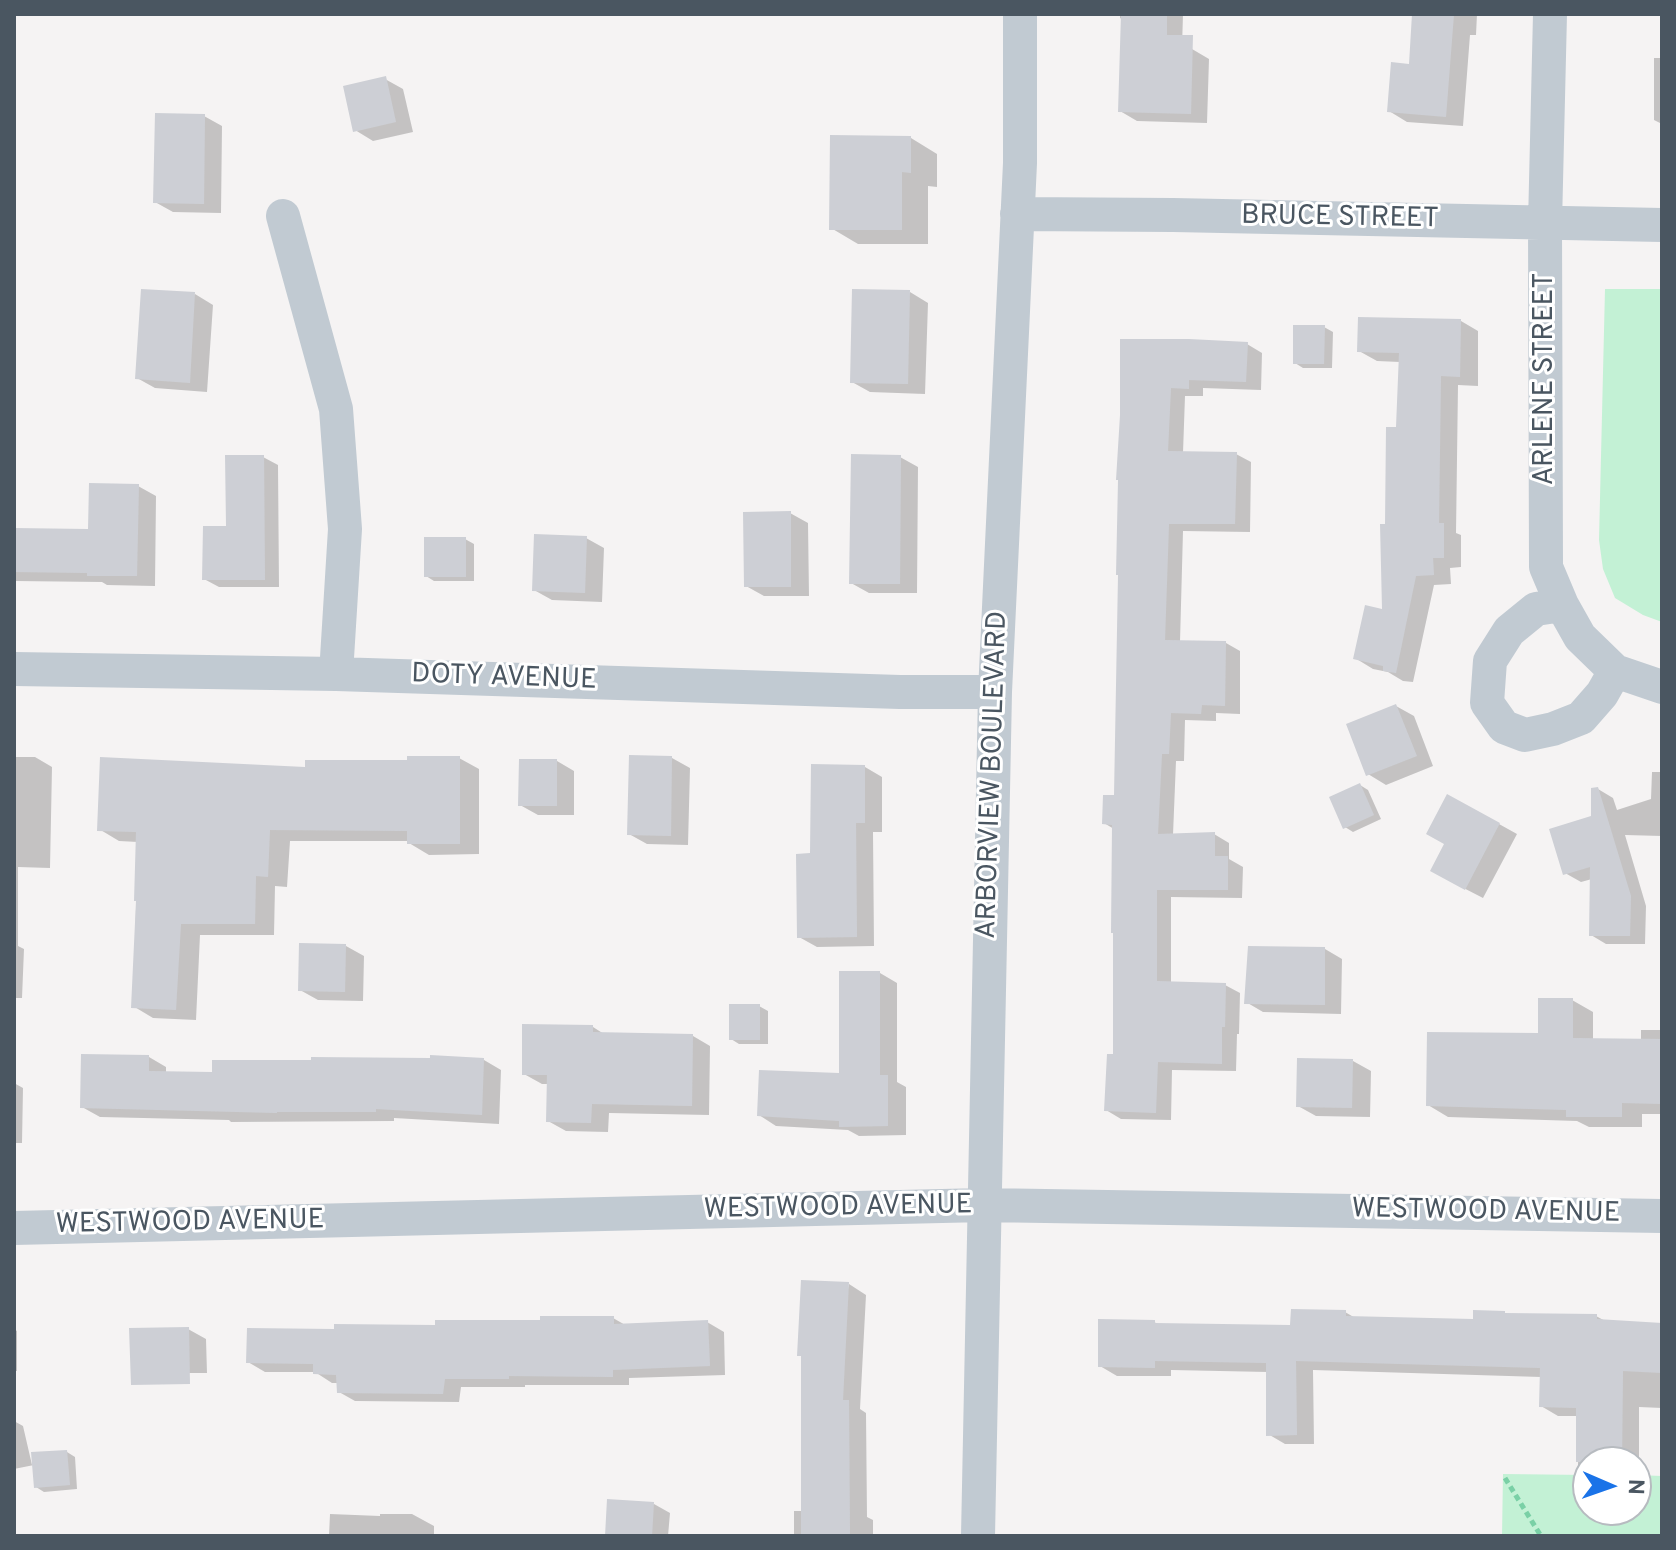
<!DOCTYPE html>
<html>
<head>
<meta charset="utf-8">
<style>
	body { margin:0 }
	#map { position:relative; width:1676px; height:1550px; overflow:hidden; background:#f5f3f3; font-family:Overpass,sans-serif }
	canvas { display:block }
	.frame { position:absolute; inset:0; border:16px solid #4a5661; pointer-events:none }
	.north { position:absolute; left:1572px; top:1446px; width:80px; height:80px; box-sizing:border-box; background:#fff; border:2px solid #b7bbc0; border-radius:50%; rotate:92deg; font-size:22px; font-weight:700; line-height:32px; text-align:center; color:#4a5661 }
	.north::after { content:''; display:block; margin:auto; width:28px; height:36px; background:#1a73e8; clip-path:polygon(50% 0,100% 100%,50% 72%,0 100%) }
</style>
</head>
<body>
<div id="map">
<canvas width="1676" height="1550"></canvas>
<div class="frame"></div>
<div class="north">N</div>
</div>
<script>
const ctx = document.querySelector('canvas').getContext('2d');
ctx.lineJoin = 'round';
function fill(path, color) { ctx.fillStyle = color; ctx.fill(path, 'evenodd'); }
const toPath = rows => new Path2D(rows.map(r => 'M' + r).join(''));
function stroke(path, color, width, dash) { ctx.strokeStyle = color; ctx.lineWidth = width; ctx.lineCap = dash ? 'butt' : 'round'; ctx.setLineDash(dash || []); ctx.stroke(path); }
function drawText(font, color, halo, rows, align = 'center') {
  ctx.font = font + ' Overpass,sans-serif'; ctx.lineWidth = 6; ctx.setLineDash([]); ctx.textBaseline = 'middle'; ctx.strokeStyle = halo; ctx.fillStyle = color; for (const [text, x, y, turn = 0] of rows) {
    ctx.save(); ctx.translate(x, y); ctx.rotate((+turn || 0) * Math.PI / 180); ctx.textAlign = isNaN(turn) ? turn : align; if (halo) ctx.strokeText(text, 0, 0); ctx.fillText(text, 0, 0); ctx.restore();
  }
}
fill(toPath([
	[1605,289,1662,289,1662,622,1643,615,1615,598,1603,569,1599,540],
	[1503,1474,1588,1475,1588,1510,1636,1510,1636,1475,1662,1476,1662,1536,1502,1536]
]), '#c3f1d5');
fill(toPath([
	[1120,14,1183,14,1182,48,1192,49,1209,59,1207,123,1137,121,1120,111,1123,20,1120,18],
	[1414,14,1477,14,1476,35,1470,35,1463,126,1407,122,1389,111,1411,66],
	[1654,58,1662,58,1662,124,1654,120],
	[385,79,403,89,413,132,373,141,355,130],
	[204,116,222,126,221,213,173,212,155,202],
	[911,138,937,154,937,187,928,186,928,244,858,244,831,228],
	[910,292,928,303,925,394,870,392,852,382],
	[195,294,213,305,207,392,155,388,137,378],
	[1461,321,1478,331,1478,386,1458,385,1456,533,1461,535,1461,567,1450,568,1451,584,1434,585,1413,682,1403,681,1388,672,1373,669,1355,658,1384,611,1387,526,1398,429,1400,362,1377,361,1359,351],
	[1324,327,1333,332,1332,368,1303,368,1295,363],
	[1247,344,1262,353,1261,390,1203,388,1203,396,1185,396,1183,453,1236,454,1251,462,1250,532,1183,531,1180,642,1226,643,1240,651,1240,714,1216,713,1216,721,1185,720,1184,761,1176,761,1173,835,1214,834,1229,843,1229,859,1243,867,1242,898,1171,897,1171,983,1225,985,1240,993,1239,1034,1237,1034,1236,1071,1172,1070,1171,1120,1121,1119,1106,1110,1115,1057,1114,829,1104,823,1116,797,1122,415],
	[263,457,278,465,279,587,219,587,204,579],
	[900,457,918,467,917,593,869,593,851,583],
	[138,486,156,496,155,586,107,585,102,582,14,581,14,530,90,531],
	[790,513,808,523,809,596,764,596,746,586],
	[586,538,604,548,602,602,552,600,534,590],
	[465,539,474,544,474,581,434,581,426,576],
	[1396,706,1414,716,1433,766,1386,785,1368,774],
	[14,757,35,757,52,767,50,868,18,867,18,946,24,949,22,998,14,998],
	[459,758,479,769,479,854,429,855,409,843,409,841,290,841,287,887,275,886,274,935,200,935,196,1020,153,1018,133,1006,138,842,119,841,99,829,307,769],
	[672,758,690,768,688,845,647,844,629,834],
	[557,761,574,771,574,815,538,815,520,805],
	[865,767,882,777,882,832,873,832,874,946,817,947,799,937,812,855],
	[1652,772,1662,772,1662,836,1625,835,1646,906,1645,944,1606,944,1591,935,1592,879,1581,882,1565,873,1593,817,1598,789,1613,798,1617,810,1651,799],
	[1360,785,1368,790,1381,819,1353,832,1345,827],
	[1499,824,1517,834,1483,898,1450,881],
	[346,946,364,956,363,1001,318,1000,300,990],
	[1325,949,1342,959,1341,1014,1263,1012,1246,1002],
	[1662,964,1662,1114,1642,1114,1642,1127,1589,1127,1577,1121,1448,1117,1428,1105,1540,1035,1572,1000,1593,1012,1593,1040,1641,1040,1641,1030,1661,1030],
	[880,973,897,983,897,1082,906,1087,906,1135,859,1136,848,1130,776,1126,759,1115,841,1075],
	[759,1006,768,1011,768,1044,739,1044,731,1039],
	[593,1027,604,1034,693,1036,710,1046,709,1115,609,1113,608,1132,566,1131,548,1121,549,1084,542,1084,524,1074],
	[149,1057,166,1067,166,1073,214,1074,484,1060,501,1070,499,1124,394,1118,394,1121,231,1122,229,1120,100,1117,82,1107],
	[1353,1061,1371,1071,1370,1117,1316,1116,1298,1106],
	[14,1083,23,1088,22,1143,14,1143],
	[849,1284,866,1295,860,1409,866,1413,867,1517,873,1520,873,1536,794,1536,794,1511,803,1511],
	[1345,1312,1357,1319,1475,1321,1505,1313,1509,1315,1596,1316,1607,1322,1662,1325,1662,1408,1639,1407,1639,1477,1636,1477,1636,1462,1588,1462,1588,1473,1578,1467,1578,1416,1558,1416,1541,1406,1541,1377,1313,1370,1314,1444,1285,1444,1268,1434,1268,1372,1171,1370,1171,1376,1117,1376,1100,1366,1154,1322,1160,1325,1292,1327],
	[613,1318,627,1326,707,1322,724,1332,725,1375,629,1378,629,1385,525,1385,525,1387,461,1387,459,1402,355,1401,339,1392,339,1383,332,1383,315,1372,265,1372,248,1362,335,1331],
	[14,1329,17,1331,17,1371,14,1371],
	[188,1329,206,1339,207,1373,150,1373],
	[14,1421,23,1426,32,1465,67,1452,75,1457,77,1489,44,1492,36,1487,34,1465,14,1469],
	[654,1504,670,1513,668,1536,607,1536],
	[330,1514,380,1516,380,1514,412,1514,434,1526,434,1536,329,1536]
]), '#0003');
fill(toPath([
	[1121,14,1167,14,1167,35,1193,35,1191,114,1118,112],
	[1412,14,1454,14,1446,117,1387,112,1391,62,1409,64],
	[386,76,396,122,353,132,343,86],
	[155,113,205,114,204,204,153,203],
	[830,135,911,136,911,173,902,172,902,230,829,230],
	[141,289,195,292,190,383,135,379],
	[852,289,910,290,908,384,850,383],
	[1358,317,1461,319,1460,377,1441,376,1439,523,1444,523,1444,558,1433,558,1434,575,1416,576,1396,673,1383,671,1383,666,1353,659,1365,605,1382,609,1380,524,1385,524,1386,427,1396,427,1399,353,1357,352],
	[1293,325,1325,325,1324,364,1293,364],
	[1120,339,1189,339,1248,342,1246,382,1189,380,1189,389,1171,388,1168,451,1237,452,1235,524,1169,524,1165,640,1226,641,1225,706,1202,705,1201,714,1171,713,1169,754,1162,754,1158,834,1215,832,1215,856,1228,856,1228,890,1157,890,1157,981,1226,983,1225,1027,1222,1027,1222,1064,1158,1062,1156,1113,1104,1111,1107,1054,1113,1054,1113,933,1111,933,1112,825,1102,824,1103,795,1114,795,1118,575,1116,575,1118,480,1116,480,1120,415],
	[851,454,901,455,900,584,849,584],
	[225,455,264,455,265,580,202,580,203,526,226,526],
	[89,483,139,484,137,576,87,576,87,573,14,572,14,528,88,529],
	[791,511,791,587,744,587,743,512],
	[534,534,587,536,585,593,532,591],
	[424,537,466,537,466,577,424,577],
	[1396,704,1417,756,1366,776,1346,724],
	[629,755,672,756,671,836,627,835],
	[407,756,460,756,460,844,407,844,407,831,270,830,268,877,256,876,255,924,181,924,176,1010,131,1008,136,901,134,901,136,832,97,831,100,757,305,767,305,760,407,760],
	[519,759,557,759,557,806,518,806],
	[811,764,865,765,865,823,856,823,857,937,797,938,796,854,810,853],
	[1360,783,1374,815,1343,829,1329,797],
	[1598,787,1631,896,1630,936,1589,936,1590,867,1563,875,1549,829,1591,816,1591,788],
	[1447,794,1500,823,1465,890,1430,871,1444,844,1426,834],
	[299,943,346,944,345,992,298,991],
	[1248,946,1325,947,1325,1005,1244,1004],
	[839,971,880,971,880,1075,888,1075,888,1126,839,1127,839,1121,757,1116,759,1070,839,1073],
	[1538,998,1573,998,1573,1038,1662,1039,1662,1104,1622,1103,1622,1117,1566,1117,1566,1110,1426,1106,1427,1032,1538,1033],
	[729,1004,760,1004,760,1040,729,1040],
	[522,1024,593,1025,593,1032,693,1034,692,1106,592,1104,591,1123,546,1122,547,1075,522,1075],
	[81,1054,149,1055,149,1071,212,1072,212,1060,311,1060,311,1057,430,1058,430,1055,484,1058,482,1115,376,1109,376,1112,277,1112,277,1113,80,1108],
	[1297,1058,1353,1059,1352,1108,1296,1107],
	[801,1280,849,1282,843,1400,849,1400,850,1536,801,1536,801,1356,797,1356],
	[1291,1309,1346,1310,1346,1316,1473,1319,1473,1310,1505,1311,1505,1313,1597,1314,1597,1319,1662,1323,1662,1373,1623,1371,1622,1462,1576,1462,1576,1408,1539,1407,1540,1368,1296,1361,1297,1435,1266,1436,1266,1363,1155,1361,1155,1368,1098,1367,1098,1319,1155,1320,1155,1323,1290,1325],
	[540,1316,614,1316,614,1324,708,1320,710,1366,613,1370,613,1377,509,1376,509,1379,445,1379,443,1394,337,1393,336,1375,313,1374,313,1364,246,1363,247,1328,334,1329,334,1324,435,1325,435,1320,540,1320],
	[189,1327,190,1384,131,1385,129,1328],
	[67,1450,70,1485,34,1488,31,1452],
	[607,1499,654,1502,652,1536,605,1536]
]), '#cdcfd5');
stroke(toPath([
	[1505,1478,1541,1536]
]), '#7ad0a6', 5, [6, 4]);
stroke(toPath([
	[1550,14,1545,224,1546,567,1562,605,1580,637,1615,671,1662,687],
	[1017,214,1173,215,1662,225],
	[283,216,336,409,345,529,336,674],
	[1562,605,1536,609,1509,631,1490,661,1487,703,1504,727,1525,735,1553,729,1581,718,1602,694,1615,671],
	[14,669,336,674,900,692,995,692],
	[14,1228,984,1205,1662,1216],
	[978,1536,995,692,1020,163,1020,14]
]), '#c1cad2', 34);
drawText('28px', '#4a5661', '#fff', [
	["BRUCE STREET",1340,219,1],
	["ARLENE STREET",1546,379,-90],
	["DOTY AVENUE",504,679,2],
	["ARBORVIEW BOULEVARD",994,775,-88],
	["WESTWOOD AVENUE",838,1209,-1],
	["WESTWOOD AVENUE",1486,1213,1],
	["WESTWOOD AVENUE",190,1224,-1]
]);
</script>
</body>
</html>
